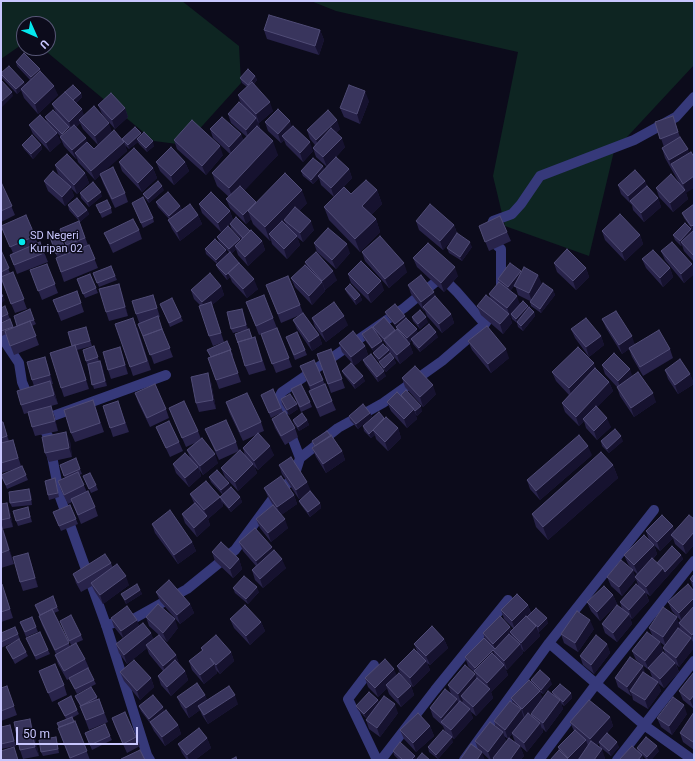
<!DOCTYPE html>
<html>
<head>
<meta charset="utf-8">
<style>
	body { margin:0 }
	#map { position:relative; width:695px; height:761px; overflow:hidden; background:#0c0b1b; font-family:Roboto,sans-serif }
	canvas { display:block }
	.frame { position:absolute; inset:0; border:2px solid #c8c6fe; pointer-events:none }
	.north { position:absolute; left:16px; top:16px; width:40px; height:40px; box-sizing:border-box; background:#0c0b1b; border:1px solid #575676; border-radius:50%; rotate:135deg; font-size:11px; font-weight:700; line-height:16px; text-align:center; color:#c8c6fe }
	.north::after { content:''; display:block; margin:auto; width:14px; height:18px; background:#04e8ed; clip-path:polygon(50% 0,100% 100%,50% 72%,0 100%) }
	.scale { position:absolute; left:16px; top:727px; width:122px; height:18px; box-sizing:border-box; border:2px solid #c8c6fe; border-top:0; padding-left:5px; font-size:12px; line-height:14px; white-space:nowrap; color:#c8c6fe; -webkit-text-stroke:3px #0c0b1b; paint-order:stroke }
</style>
</head>
<body>
<div id="map">
<canvas width="695" height="761"></canvas>
<div class="frame"></div>
<div class="north">U</div>
<div class="scale">50 m</div>
</div>
<script>
const ctx = document.querySelector('canvas').getContext('2d');
ctx.lineJoin = 'round';
function fill(path, color) { ctx.fillStyle = color; ctx.fill(path, 'evenodd'); }
const toPath = rows => new Path2D(rows.map(r => 'M' + r).join(''));
function stroke(path, color, width, dash) { ctx.strokeStyle = color; ctx.lineWidth = width; ctx.lineCap = dash ? 'butt' : 'round'; ctx.setLineDash(dash || []); ctx.stroke(path); }
function drawText(font, color, halo, rows, align = 'center') {
  ctx.font = font + ' Roboto,sans-serif'; ctx.lineWidth = 3; ctx.setLineDash([]); ctx.textBaseline = 'middle'; ctx.strokeStyle = halo; ctx.fillStyle = color; for (const [text, x, y, turn = 0] of rows) {
    ctx.save(); ctx.translate(x, y); ctx.rotate((+turn || 0) * Math.PI / 180); ctx.textAlign = isNaN(turn) ? turn : align; if (halo) ctx.strokeText(text, 0, 0); ctx.fillText(text, 0, 0); ctx.restore();
  }
}
fill(toPath([
	[1,1,182,1,239,46,241,83,185,145,154,141,42,48,48,48,48,24,24,24,24,43,1,59],
	[311,1,694,1,694,65,614,151,589,256,505,226,493,176,518,52,336,11]
]), '#0e2522');
stroke(toPath([
	[501,289,501,249,493,242,490,230,493,221,512,214,521,204,540,176,634,140,676,117,694,97],
	[283,412,278,399,282,392,404,308,438,280,444,279,457,292,485,324],
	[42,420,166,375],
	[288,427,300,458],
	[106,625,135,618,187,589,235,550,274,497,294,477,300,458,338,428,383,403,442,361,485,324,495,309],
	[549,643,644,725,693,760],
	[374,665,348,699,377,760],
	[381,760,435,690,508,600],
	[464,760,549,643,654,510],
	[539,760,596,684,694,561],
	[617,760,694,661]
]), '#36397a', 10);
stroke(toPath([
	[1,336,19,363,22,382,30,401],
	[40,423,48,436,60,497,106,625,147,755,150,760]
]), '#36397a', 10);
fill(toPath([
	[264,30,320,30,324,40,319,55,267,39],
	[16,62,41,72,58,95,38,114,24,98,21,90,17,94,2,78,1,73,24,82,25,85,30,80,17,66],
	[255,76,257,80,254,84,273,111,259,123,258,122,260,127,259,128,278,155,244,190,256,203,307,203,299,211,314,230,303,242,297,237,300,245,287,259,272,244,271,240,270,241,253,224,251,219,246,224,230,208,226,199,229,197,217,186,212,173,230,154,213,138,210,129,241,134,243,140,247,137,231,123,228,114,244,107,241,104,238,95,247,87,242,83,240,78],
	[81,93,82,97,76,103,84,116,112,132,122,140,141,135,154,146,147,152,139,144,138,142,129,149,125,145,127,151,104,171,125,193,128,202,115,208,103,183,100,175,95,180,78,162,77,158,76,159,64,146,60,137,61,137,47,122,45,117,56,113,52,104],
	[80,123,83,129,98,145,94,149,87,142,76,127],
	[369,101,360,124,344,117,340,108],
	[98,105,125,108,128,117,115,129,102,114],
	[673,116,680,137,686,193,688,199,673,212,659,197,656,188,681,186,665,158,662,148,664,147,655,122],
	[265,122,292,126,313,151,303,162,286,145,284,140,281,143,268,131],
	[29,125,61,142,50,152,33,134],
	[340,129,336,133,345,147,327,167,316,157,313,148,315,145,310,139,307,130],
	[174,140,223,155,206,175,177,149],
	[22,145,41,145,42,149,33,159,24,149],
	[119,162,153,168,157,178,142,192,122,171],
	[156,162,185,162,189,171,174,185,160,171],
	[55,165,85,173,89,183,77,194,71,188,74,196,65,206,48,191,44,181,67,184,58,174],
	[323,166,324,170,349,169,352,178,336,195,351,194,377,190,382,204,371,215,376,219,380,232,360,252,329,220,324,207,334,197,321,185,319,178,313,184,303,176,301,171],
	[645,181,647,186,658,198,661,207,644,222,633,210,632,205,621,194,618,185],
	[1,182,15,215,1,222],
	[164,190,149,203,145,198,143,194],
	[80,193,102,196,89,207,81,198],
	[156,202,180,206,182,210,198,215,202,224,180,241,172,229,168,220,169,219,158,207],
	[132,203,153,218,154,222,143,228],
	[199,204,230,211,233,220,262,241,265,250,248,266,238,255,236,249,231,254,258,289,247,298,232,282,230,277,227,280,218,269,216,265,217,264,206,254,205,249,228,254,229,252,219,242,217,237,240,239,241,241,242,240,231,228,230,224,221,232,202,213],
	[694,204,694,262,684,251,682,245,681,246,675,240,673,235,692,232,693,231,684,218,682,213],
	[68,205,87,210,89,214,80,222,69,210],
	[96,205,111,208,112,213,102,218],
	[79,221,88,245,89,245,98,268,64,282,56,258,57,257,50,237,59,233,67,254,69,253,60,229],
	[416,221,454,225,457,233,472,247,462,261,449,253,447,248,454,237,443,250,419,230],
	[1,226,35,236,38,244,40,242,48,262,17,274,10,255,13,253],
	[479,226,507,232,511,241,489,251],
	[139,230,142,239,113,253,104,233],
	[602,231,640,235,643,244,625,261,605,240],
	[314,243,350,253,336,269,317,252],
	[1,250,10,273,13,272,27,309,15,313,2,282,1,282],
	[661,251,692,264,694,271,694,274,684,283,665,260],
	[362,252,407,272,389,288,365,261],
	[413,258,458,276,444,292,417,267],
	[642,259,670,268,673,277,663,287,646,268],
	[305,262,337,280,325,290,325,289,325,291,312,305,295,287,291,278,307,267],
	[554,263,586,268,589,277,576,290,557,272],
	[47,264,58,293,42,300,30,270],
	[111,266,117,280,99,287,93,273],
	[521,271,521,273,542,284,538,290,553,290,555,295,541,313,531,306,530,301,518,295,515,285,510,291,520,304,528,306,529,308,534,312,535,316,523,331,518,327,517,323,512,319,511,315,510,317,512,323,503,334,481,315,477,306,491,300,489,294,499,282,498,279],
	[90,274,98,293,85,298,77,279],
	[348,274,384,290,371,303,351,283],
	[266,285,300,305,303,313,319,335,322,344,312,351,297,329,293,320,300,315,281,323],
	[408,285,435,297,451,314,454,323,442,333,427,316,425,311,424,311,411,294],
	[221,286,224,295,212,305,224,342,213,346,209,336,201,306,194,299,191,290],
	[345,289,360,295,362,300,356,305,347,293],
	[77,291,84,312,61,321,53,300],
	[122,293,128,316,109,321,106,312],
	[153,295,160,317,158,318,173,357,154,364,136,314],
	[246,302,273,318,277,328,259,335],
	[160,304,181,317,183,321,170,327],
	[1,308,8,314,10,319,1,322],
	[242,309,248,329,252,338,258,346,266,370,249,375,245,366,243,331,233,333,231,329],
	[385,312,405,316,406,318,418,333,438,337,420,352,413,344,412,340,409,343,413,353,400,364,390,352,396,363,386,372,381,366,380,363,375,357,373,353,374,352,364,339,362,334,383,344,387,348,385,343,375,331,373,327,395,330,397,330,397,328,387,316],
	[412,317,428,322,420,329,413,321],
	[312,318,348,325,326,342,315,327],
	[10,319,13,327,34,320,36,324,32,326,39,345,14,355,6,334,2,336,1,333,1,323],
	[602,319,635,344,670,349,673,358,643,376,632,357,629,349,622,354,606,328],
	[86,327,92,346,77,350,89,389,64,397,61,388,72,346],
	[137,327,151,370,133,376,130,367],
	[277,328,292,367,276,373,261,334],
	[571,329,601,336,604,345,589,357,575,338],
	[286,337,305,350,307,355,295,360],
	[227,341,233,355,232,356,241,382,219,389,208,358,210,357],
	[468,341,509,358,491,373,472,350],
	[339,343,365,346,368,355,354,366,365,381,355,389,344,375,342,371,352,363,342,352],
	[94,346,99,361,100,361,102,365,107,386,94,389,83,350],
	[331,349,345,388,331,393,317,354],
	[123,356,128,374,111,379,108,370],
	[45,357,48,366,53,384,52,384,58,404,51,406,54,415,58,431,35,436,32,427,28,413,24,414,21,405,34,386,32,380],
	[363,360,386,376,378,382,365,365],
	[602,365,632,376,656,402,634,417,620,396,617,387,605,374],
	[300,366,323,380,332,401,336,410,320,417,313,401,309,391,311,391,304,375],
	[596,370,609,382,613,391,597,407,611,427,597,440,586,428,584,421,579,426,565,412,562,403,569,395,556,381,552,372],
	[665,370,690,374,694,384,678,394,668,379],
	[402,378,436,394,423,407,405,387],
	[211,382,216,409,199,412,196,403],
	[291,389,310,402,312,407,301,412],
	[135,393,166,409,169,418,150,427,138,402],
	[261,395,281,408,283,412,271,418],
	[401,395,422,411,417,416,415,413,417,419,407,428,391,411,387,402,401,397],
	[281,399,298,409,289,415,282,404],
	[118,401,129,432,113,437,103,406],
	[226,402,261,422,264,431,259,433,274,455,258,470,254,466,257,473,238,491,225,477,221,468,245,456,243,448,258,434,243,441,229,412],
	[169,408,198,431,201,439,218,463,203,475,199,469,201,476,189,487,176,473,173,464,190,458,187,450,195,443,186,447],
	[96,409,104,432,75,442,71,433],
	[370,413,372,417,358,429,350,420,349,416],
	[384,418,398,428,401,438,388,451,376,439,375,435,371,438,364,431,363,426],
	[272,419,295,428,298,437,285,445,275,428],
	[293,420,307,420,309,425,299,431,294,424],
	[1,422,3,422,9,441,13,440,21,466,22,466,28,480,7,489,1,475,15,469,1,473],
	[156,427,179,442,183,451,170,457,160,436],
	[205,429,236,442,239,451,219,460,209,438],
	[70,441,72,457,49,462,45,453],
	[312,441,342,451,345,460,326,473,316,457,312,448,314,446],
	[601,441,623,441,609,453,602,446],
	[592,455,540,500,530,489,527,480],
	[60,465,80,469,82,474,79,475,87,492,95,507,98,516,81,524,72,502,68,504,61,490,58,481,65,478],
	[279,465,311,491,320,503,321,508,310,517,301,505,299,501,310,492,299,499,282,474],
	[613,465,618,478,548,540,536,527,532,514],
	[83,476,96,485,98,490,91,493],
	[209,477,229,483,231,488,240,497,242,502,231,512,222,502,223,506,208,519,210,525,197,537,185,523,182,514,194,503,190,494,220,497,223,495,211,482],
	[56,483,59,497,49,500,48,495],
	[264,488,294,495,297,504,281,515,288,528,271,542,260,528,256,519,273,505,268,497],
	[31,493,32,505,12,507,10,503],
	[7,503,10,512,13,527,3,529,14,564,1,568,1,504],
	[28,507,32,522,18,526,16,521],
	[53,512,76,519,78,524,61,531],
	[694,519,694,545,686,554,675,544,673,538,660,551,649,540,646,531,674,531],
	[152,524,192,542,196,551,178,564,155,533],
	[239,542,273,551,286,568,263,588,255,580,252,570,256,566,243,551],
	[654,545,657,554,653,559,657,563,681,555,683,559,667,577,666,576,667,577,650,596,646,593,649,601,632,619,630,617,632,624,617,642,605,633,602,624,622,609,620,602,638,585,636,579,622,596,611,586,607,577,632,569,628,564,624,555],
	[633,570,637,574,635,577],
	[212,552,239,559,242,569,233,578,215,561],
	[31,562,38,587,23,591,20,582],
	[111,563,113,568,129,585,103,604,95,592,92,586,81,592,76,583,73,574],
	[694,574,694,589,693,588,690,579],
	[1,584,2,584,5,593,13,618,1,622],
	[233,588,259,592,248,604,235,593],
	[140,590,142,594,126,604,121,594],
	[694,591,694,643,692,641,694,646,694,648,679,667,676,664,679,672,664,688,658,683,661,691,648,709,633,700,632,695,631,696,618,687,615,678,652,677,649,669,649,670,636,660,632,651,652,635,649,628,679,622,681,621,672,611,668,602],
	[660,642,665,646,663,648,665,653,657,659,663,651],
	[156,592,190,604,194,613,180,624,160,601],
	[613,595,617,604,600,621,591,611,587,602],
	[35,605,57,607,59,611,54,613,70,646,71,645,60,621,81,635,83,640,76,643,85,659,89,668,88,668,96,684,77,694,69,679,67,680,58,664,55,655,56,654,42,625,39,616,39,615],
	[528,605,531,613,548,623,539,632,538,630,540,636,524,652,522,649,523,653,507,670,505,668,508,675,491,692,493,698,476,716,470,711,473,718,454,739,445,731,443,726,433,717,430,708,451,694,448,685,475,674,477,678,475,673,468,666,465,657,485,639,483,633,510,627,512,631,514,629,504,619,501,610],
	[146,617,178,628,167,642,161,636,176,655,179,664,185,671,188,680,171,696,161,685,158,676,163,671,149,654,147,648,127,664,119,653,116,644,123,638,114,627,111,618,137,620,139,626,151,633,153,639,159,635,149,626],
	[230,619,261,622,265,631,250,645,234,628],
	[20,622,36,627,38,632,26,637],
	[594,629,578,652,564,643,561,634],
	[1,633,18,634,20,639,1,648],
	[26,638,48,650,50,654,36,660],
	[444,639,448,648,430,665,427,663,430,670,413,687,401,675,397,666,417,651,414,644],
	[607,644,610,653,594,674,583,665,580,656],
	[6,647,26,652,28,656,15,664,8,651],
	[201,648,231,652,234,661,220,674,216,670,217,673,204,684,192,670,189,661,202,651],
	[39,671,64,685,67,695,52,702],
	[120,672,151,678,154,687,140,700,124,681],
	[694,672,694,709,683,700,679,691],
	[397,675,411,686,414,695,401,707,389,694,387,688,378,697,368,687,365,678],
	[531,680,552,684,543,694,540,692,542,698,553,695,552,692,571,693,572,698,564,706,561,703,563,709,546,732,542,728,543,732,527,752,520,746,524,756,520,760,494,760,493,758,492,760,490,760,478,749,475,741,496,727,494,721,513,703,511,698,531,682],
	[535,708,531,714,532,716,529,714],
	[512,734,515,742,506,741,504,736,508,739],
	[7,686,17,715,1,721,1,688],
	[205,695,207,700,238,704,208,724,202,715,200,710,189,718,181,706,177,697],
	[75,696,97,697,97,699,99,699,108,722,89,730,80,706],
	[378,700,379,703,398,713,380,737,369,729,366,720,372,712,366,718,358,710,356,706],
	[58,703,77,710,79,714,72,718,74,722,75,721,90,760,70,760,58,728,66,719],
	[139,706,164,711,178,725,181,734,165,746,154,731,150,723,141,711],
	[694,712,694,750,683,742,680,733],
	[687,714,672,735,661,727,657,718],
	[610,717,613,726,607,733,619,747,611,756,600,747,599,743,597,745,605,758,604,760,550,760,559,750,558,747,574,731,570,722],
	[112,718,136,737,140,746,127,753,115,727],
	[10,725,16,746,1,749,1,727],
	[430,726,434,736,416,752,404,739,400,730],
	[33,728,39,756,23,759,20,750],
	[85,733,110,736,112,740,92,750],
	[207,738,211,748,195,760,187,760,182,753,178,744],
	[57,741,59,753,43,756,41,752],
	[453,742,438,759,429,752,428,747],
	[637,748,659,751,651,760,647,760,642,755,643,760,619,760,638,752],
	[393,751,416,760,430,760,399,760,394,755]
]), '#28234a');
fill(toPath([
	[320,30,324,40,319,55,315,46],
	[40,69,41,74,33,82,31,77],
	[255,76,257,80,249,89,248,85],
	[24,82,25,86,17,94,16,89],
	[54,86,58,95,38,114,35,104],
	[365,91,369,101,360,124,357,114],
	[12,92,13,96,1,108,1,102],
	[81,93,82,97,74,105,72,101],
	[270,102,273,111,259,123,256,114],
	[125,108,128,117,115,129,112,120],
	[82,109,85,118,79,120,80,123,72,131,69,122],
	[256,118,260,127,249,139,246,130],
	[337,120,340,129,320,149,316,140],
	[290,121,293,130,282,136,284,140,281,143,278,134],
	[109,123,112,132,98,145,95,136],
	[69,127,71,132,63,139,62,134],
	[57,133,61,142,50,152,46,143],
	[141,133,142,138,137,139,138,142,129,149,128,145],
	[241,134,244,143,232,156,229,147],
	[86,138,89,147,75,153,77,158,76,159,72,150],
	[342,138,345,147,327,167,323,157],
	[153,141,154,146,147,152,146,148],
	[273,141,278,155,234,202,229,188],
	[124,142,127,151,95,180,91,171],
	[310,142,313,151,303,162,300,153],
	[41,145,42,149,33,159,31,154],
	[220,146,223,155,206,175,202,166],
	[688,149,691,158,671,165,669,160],
	[185,162,189,171,174,185,171,176],
	[323,166,325,171,318,176,319,178,313,184,311,180],
	[153,168,157,178,142,192,138,183],
	[349,169,352,178,334,197,331,188],
	[85,173,89,183,77,194,74,185],
	[694,176,694,188,686,193,688,199,673,212,670,203,685,190,683,184],
	[645,181,648,190,630,201,631,205,628,196],
	[162,186,164,190,149,203,148,199],
	[71,187,74,196,65,206,62,197],
	[302,190,307,203,288,223,284,220,286,224,273,238,269,234,271,240,270,241,265,227],
	[377,190,382,204,367,219,362,206],
	[101,192,102,196,89,207,88,202],
	[658,198,661,207,644,222,641,213],
	[256,202,259,211,248,211,251,219,246,224,243,215],
	[180,206,182,210,171,221,169,216],
	[87,210,89,214,80,222,78,217],
	[230,211,233,221,221,232,218,223],
	[198,215,202,224,180,241,177,232],
	[376,219,380,232,360,252,355,239],
	[311,221,314,230,303,242,300,233],
	[454,225,457,234,443,250,440,241],
	[694,225,694,230,693,231,691,226],
	[691,229,693,234,681,242,682,245,681,246,680,241],
	[640,235,643,244,625,261,622,252],
	[297,236,300,245,287,259,284,249],
	[240,239,242,243,235,246,236,249,231,254,229,249],
	[262,241,265,250,248,266,245,257],
	[470,242,472,247,462,261,460,257],
	[347,244,350,253,336,269,332,260],
	[226,250,228,255,218,265,216,260],
	[404,263,407,272,389,288,385,279],
	[692,264,694,271,694,274,684,283,681,274],
	[455,267,458,276,444,292,441,283],
	[586,268,589,277,576,290,573,281],
	[670,268,673,277,663,287,660,278],
	[333,271,337,280,325,290,322,281],
	[521,271,522,276,510,291,508,287],
	[228,273,230,277,227,280,226,275],
	[538,275,542,284,532,302,529,293],
	[254,279,258,289,247,298,243,289],
	[381,281,384,290,371,303,368,294],
	[322,282,325,291,312,305,309,296],
	[119,284,122,293,128,316,125,307],
	[221,286,224,295,212,305,224,342,221,333,205,311,202,302],
	[553,290,555,295,541,313,540,309],
	[434,292,437,301,423,307,425,311,424,311,421,302],
	[360,295,362,300,356,305,355,300],
	[3,296,5,300,1,304,1,298],
	[517,296,520,305,511,314,511,315,510,317,507,308],
	[528,306,529,310,517,323,516,319],
	[242,309,244,313,248,330,246,325],
	[534,312,535,316,523,331,521,326],
	[451,314,454,323,442,333,439,324],
	[509,314,512,323,503,334,500,324],
	[344,316,348,325,326,342,322,332],
	[405,316,406,320,396,327,396,328,395,324],
	[426,317,428,322,420,329,418,324],
	[417,329,418,334,408,343,407,338],
	[436,332,438,337,420,352,419,348],
	[319,335,322,344,312,351,309,342],
	[601,336,604,345,589,357,586,347],
	[632,336,635,345,622,354,619,345],
	[382,341,384,346,374,353,372,348],
	[410,344,413,353,400,364,397,355],
	[75,345,79,354,89,389,86,380],
	[365,346,368,355,354,366,351,357],
	[120,347,123,356,128,374,125,365],
	[506,349,509,358,491,373,488,364],
	[389,350,391,355,381,364,379,359],
	[45,357,48,366,53,384,50,375],
	[394,358,396,363,386,372,384,368],
	[100,361,102,365,107,386,105,381],
	[594,363,597,372,572,397,569,388],
	[630,369,633,378,621,390,618,381],
	[384,371,386,376,378,382,377,377],
	[208,373,211,382,216,409,213,400],
	[690,374,694,384,678,394,675,385],
	[363,376,365,381,355,389,354,384],
	[50,381,53,390,58,404,54,395],
	[609,382,613,391,585,420,583,419,584,421,579,426,576,417],
	[433,385,436,394,423,407,420,397],
	[653,393,656,402,634,417,631,408],
	[297,404,298,409,289,415,287,410],
	[51,406,54,415,58,431,55,421],
	[421,406,422,411,417,416,415,411],
	[414,409,417,419,407,428,404,419],
	[370,413,372,417,358,429,356,424],
	[607,418,611,427,597,440,594,431],
	[307,420,309,425,299,431,298,427],
	[3,422,6,431,10,445,7,436],
	[398,428,401,438,388,451,385,442],
	[373,431,375,435,371,438,369,434],
	[66,432,70,441,72,457,69,448],
	[621,436,623,441,609,453,607,449],
	[270,446,274,455,258,470,254,461],
	[588,446,592,455,540,500,536,491],
	[342,451,345,460,326,473,323,464],
	[215,454,218,463,203,475,200,466],
	[253,464,257,473,238,491,235,482],
	[613,465,618,478,548,540,543,527],
	[198,467,201,476,189,487,185,478],
	[307,482,311,491,299,499,296,490],
	[229,483,231,488,223,495,221,490],
	[29,489,31,493,32,505,31,500],
	[294,495,297,504,280,516,277,507],
	[220,497,223,506,208,519,210,525,197,537,194,528,207,516,204,510],
	[240,497,242,502,231,512,229,508],
	[7,503,10,512,13,527,10,518],
	[320,503,321,508,310,517,308,512],
	[285,519,288,528,271,542,268,533],
	[1,524,6,537,14,564,9,550],
	[673,526,676,535,671,535,673,538,660,551,657,542],
	[694,532,694,545,686,554,683,545],
	[192,542,196,551,178,564,174,555],
	[654,545,657,554,638,574,634,565],
	[272,547,275,556,260,570,256,561],
	[28,553,31,562,38,587,35,578],
	[681,555,683,559,667,577,665,572],
	[239,559,242,569,233,578,230,569],
	[282,559,286,568,263,588,260,579],
	[663,568,667,577,650,596,646,587],
	[633,570,636,578,635,577,636,579,622,596,619,587],
	[126,576,129,585,103,604,100,595],
	[257,587,259,592,248,604,246,599],
	[140,590,142,594,126,604,125,600],
	[645,592,649,601,632,619,629,610],
	[613,595,617,604,600,621,597,612],
	[694,598,694,611,682,622,679,613],
	[190,604,194,613,180,624,177,615],
	[528,605,531,614,515,630,512,621],
	[629,614,632,624,617,642,613,633],
	[677,617,680,627,666,647,663,637],
	[547,618,548,623,539,632,538,627],
	[175,619,178,628,167,642,163,633],
	[137,620,140,629,124,640,121,631],
	[590,620,594,629,578,652,575,643],
	[261,622,265,631,250,645,246,636],
	[536,626,540,636,524,652,521,643],
	[510,627,514,635,510,632,512,637,497,653,493,644],
	[694,632,694,641,692,635],
	[151,633,154,642,146,645,147,648,127,664,124,655],
	[691,638,694,646,694,648,679,667,676,658],
	[444,639,448,648,430,665,426,656],
	[660,642,663,651,649,669,648,668,649,670,645,661],
	[520,644,523,653,507,670,504,661],
	[607,644,610,653,594,674,591,665],
	[493,650,496,659,478,675,475,668],
	[231,652,234,661,220,674,216,665],
	[176,655,179,664,166,675,163,666],
	[426,661,430,670,413,687,410,678],
	[675,663,679,672,664,688,660,679],
	[214,664,217,673,204,684,200,675],
	[504,665,508,675,491,692,493,698,476,716,473,707,489,689,487,683],
	[643,666,646,675,630,691,632,695,631,696,627,687],
	[394,669,398,678,386,685,387,688,378,697,375,688],
	[185,671,188,680,171,696,167,687],
	[475,674,478,683,461,696,463,701,461,703,458,694],
	[151,678,154,687,140,700,137,691],
	[550,679,552,684,543,694,541,690],
	[658,682,661,691,648,709,645,700],
	[411,686,414,695,401,707,398,698],
	[540,691,543,700,525,718,522,709],
	[571,693,572,698,564,706,563,702],
	[205,695,209,704,198,706,200,710,189,718,186,708],
	[235,695,238,704,208,724,204,715],
	[694,695,694,709,690,700],
	[457,699,460,708,443,723,441,718],
	[378,700,379,704,366,718,364,714],
	[560,700,563,709,546,732,543,723],
	[395,704,398,713,380,737,377,728],
	[684,705,687,714,672,735,669,726],
	[163,707,165,712,151,723,149,719],
	[470,709,473,718,454,739,451,730],
	[521,709,524,718,508,739,505,730],
	[610,717,613,726,594,748,590,739],
	[30,719,33,728,39,756,35,747],
	[540,723,543,732,527,752,524,743],
	[178,725,181,734,165,746,162,737],
	[430,726,434,736,416,752,413,743],
	[503,732,506,741,492,760,491,760,488,752],
	[452,737,453,742,438,759,436,755],
	[207,738,211,748,195,760,189,760,187,755],
	[586,740,589,749,579,760,569,760,568,758],
	[617,742,619,747,611,756,609,751],
	[520,746,524,756,520,760,510,760],
	[657,746,659,751,651,760,648,760,647,757],
	[602,749,605,758,604,760,594,760],
	[482,752,485,760,477,760],
	[642,755,643,760,638,760],
	[415,756,417,760,411,760]
]), '#16122f');
const building = toPath([
	[269,15,320,30,315,46,264,30,269,15],
	[24,53,40,69,31,77,16,62,24,53],
	[9,66,24,82,16,89,1,74,1,73,9,66],
	[248,69,255,76,248,85,240,78,248,69],
	[40,71,54,86,35,104,21,89,40,71],
	[1,80,12,92,1,102,1,80],
	[252,82,270,102,256,114,238,95,252,82],
	[73,85,81,93,73,100,65,92,73,85],
	[349,85,365,91,357,114,340,108,349,85],
	[65,92,82,109,69,122,52,104,65,92],
	[111,93,125,108,112,120,98,105,111,93],
	[239,102,256,118,246,130,228,114,239,102],
	[94,106,109,123,95,136,79,120,94,106],
	[278,109,290,121,278,134,265,122,278,109],
	[53,110,69,127,62,134,45,117,53,110],
	[328,110,337,120,316,140,307,130,328,110],
	[40,115,57,133,46,143,29,125,40,115],
	[673,116,678,132,660,139,655,122,673,116],
	[222,117,241,134,229,147,210,129,222,117],
	[192,120,220,146,202,166,174,140,192,120],
	[74,125,86,138,72,150,60,137,74,125],
	[257,126,273,141,229,188,212,173,257,126],
	[293,126,310,142,300,153,282,136,293,126],
	[135,127,141,133,128,145,122,139,135,127],
	[331,128,342,138,323,157,313,148,331,128],
	[114,130,124,142,91,171,75,153,87,142,94,149,114,130],
	[144,132,153,141,146,148,137,139,144,132],
	[32,135,41,145,31,154,22,145,32,135],
	[680,137,688,149,669,160,662,148,680,137],
	[171,147,185,162,171,176,156,162,171,147],
	[134,148,153,168,138,183,119,162,134,148],
	[691,152,694,157,694,176,683,184,671,164,691,152],
	[67,154,85,173,74,185,55,165,67,154],
	[336,157,349,169,331,188,318,176,336,157],
	[313,158,323,166,311,180,301,171,313,158],
	[113,167,125,193,112,199,100,174,113,167],
	[635,170,645,181,628,196,618,185,635,170],
	[53,171,71,187,62,197,44,181,53,171],
	[285,173,302,190,265,227,248,211,285,173],
	[671,174,685,190,670,203,656,188,671,174],
	[366,180,377,190,362,206,376,219,355,239,324,207,344,187,351,194,366,180],
	[158,181,162,186,148,199,143,194,158,181],
	[1,182,12,206,1,211,1,182],
	[93,182,101,192,88,202,80,193,93,182],
	[240,186,256,202,243,215,226,199,240,186],
	[647,186,658,198,641,213,630,201,647,186],
	[168,192,180,206,169,216,156,202,168,192],
	[211,192,230,211,218,223,199,204,211,192],
	[143,197,153,218,141,223,132,203,143,197],
	[77,198,87,210,78,217,68,205,77,198],
	[107,200,111,208,100,213,96,205,107,200],
	[190,204,198,215,177,232,168,220,190,204],
	[430,204,454,225,440,241,416,221,430,204],
	[694,204,694,225,691,226,682,213,694,204],
	[295,207,311,221,300,233,284,220,295,207],
	[620,214,640,235,622,252,602,231,620,214],
	[26,215,35,236,10,247,1,226,26,215],
	[500,216,507,232,485,242,479,226,500,216],
	[236,217,250,231,243,238,230,224,236,217],
	[133,219,139,230,110,244,104,233,133,219],
	[79,221,85,238,66,245,60,229,79,221],
	[282,221,297,236,284,249,269,234,282,221],
	[685,223,691,229,680,241,673,235,685,223],
	[228,226,240,239,229,249,217,237,228,226],
	[328,228,347,244,332,260,314,243,328,228],
	[251,230,262,241,245,257,235,246,251,230],
	[694,230,694,256,681,242,694,230],
	[59,233,66,251,56,254,50,237,59,233],
	[457,233,470,242,460,257,447,248,457,233],
	[380,236,404,263,385,279,362,252,380,236],
	[215,239,226,250,216,260,205,249,215,239],
	[40,242,44,253,14,265,10,255,40,242],
	[672,242,692,264,681,274,661,251,672,242],
	[428,243,455,267,441,283,413,258,428,243],
	[89,245,95,259,61,272,56,258,89,245],
	[567,249,586,268,573,281,554,263,567,249],
	[1,250,9,268,1,272,1,250],
	[653,250,670,268,660,278,642,259,653,250],
	[230,252,239,263,226,275,216,265,230,252],
	[316,252,333,271,322,281,305,262,316,252],
	[361,261,381,281,368,294,348,274,361,261],
	[239,263,254,279,243,289,228,273,239,263],
	[510,263,521,271,508,287,498,279,510,263],
	[47,264,55,284,38,291,30,270,47,264],
	[305,265,322,282,309,296,291,278,305,265],
	[111,266,115,276,97,283,93,273,111,266],
	[524,267,538,275,529,293,514,286,524,267],
	[13,272,24,299,11,304,1,277,13,272],
	[210,273,221,286,202,302,191,290,210,273],
	[90,274,96,288,83,294,77,279,90,274],
	[421,275,434,292,421,302,408,285,421,275],
	[288,276,300,305,278,314,266,285,288,276],
	[499,282,517,296,507,308,489,294,499,282],
	[543,283,553,290,540,309,530,302,543,283],
	[119,284,125,307,106,312,99,289,119,284],
	[350,284,360,295,355,300,345,289,350,284],
	[77,291,81,303,58,312,53,300,77,291],
	[1,293,3,296,1,298,1,293],
	[153,295,157,308,136,314,132,301,153,295],
	[264,295,273,318,256,326,246,302,264,295],
	[486,295,509,314,500,324,477,306,486,295],
	[435,296,451,314,439,324,423,307,435,296],
	[172,298,181,317,169,323,160,304,172,298],
	[523,301,528,306,516,319,511,314,523,301],
	[211,302,221,333,209,336,199,306,211,302],
	[334,302,344,316,322,332,312,318,334,302],
	[395,304,405,316,395,324,385,312,395,304],
	[5,306,8,314,1,317,1,308,5,306],
	[529,307,534,312,521,326,517,322,529,307],
	[30,309,34,320,30,321,17,326,14,316,30,309],
	[242,309,246,325,231,329,227,312,242,309],
	[420,310,426,317,418,324,412,317,420,310],
	[616,311,632,336,619,345,602,319,616,311],
	[303,313,319,335,309,342,293,320,303,313],
	[158,316,162,329,143,336,138,324,158,316],
	[384,317,395,330,384,339,373,327,384,317],
	[133,318,147,361,130,367,115,324,133,318],
	[406,318,417,329,407,338,396,327,406,318],
	[586,318,601,336,586,347,571,329,586,318],
	[10,319,13,327,1,331,1,323,10,319],
	[30,321,36,336,10,346,5,331,30,321],
	[429,324,436,332,419,348,411,339,429,324],
	[487,326,506,349,488,364,468,341,487,326],
	[86,327,90,341,72,346,68,332,86,327],
	[372,327,382,341,372,348,362,334,372,327],
	[277,328,289,358,272,364,261,334,277,328],
	[162,329,170,348,150,355,143,336,162,329],
	[249,329,252,338,238,342,238,343,235,334,249,329],
	[397,329,410,344,397,355,384,340,397,329],
	[659,330,670,349,640,367,629,348,659,330],
	[353,331,365,346,351,357,339,343,353,331],
	[297,332,305,350,294,355,286,337,297,332],
	[255,337,262,361,245,366,238,342,255,337],
	[227,341,231,350,230,351,230,350,211,357,207,350,227,341],
	[383,344,389,350,379,359,373,353,383,344],
	[75,345,86,380,61,388,50,353,75,345],
	[94,346,98,357,86,361,83,350,94,346],
	[120,347,125,365,108,370,103,352,120,347],
	[578,347,594,363,569,388,552,372,578,347],
	[331,349,342,379,328,384,317,354,331,349],
	[230,350,238,373,216,380,208,358,230,350],
	[390,353,394,358,384,368,379,362,390,353],
	[614,353,630,369,618,381,602,365,614,353],
	[371,354,384,371,377,377,363,360,371,354],
	[45,357,50,375,32,380,27,362,45,357],
	[680,359,690,374,675,385,665,370,680,359],
	[314,360,323,380,310,386,300,366,314,360],
	[100,361,105,381,92,385,88,364,100,361],
	[351,363,363,376,354,384,342,371,351,363],
	[415,366,433,385,420,397,402,378,415,366],
	[595,368,609,382,576,417,562,403,595,368],
	[638,372,653,393,631,408,617,387,638,372],
	[208,373,213,400,196,403,191,377,208,373],
	[50,381,54,395,21,405,17,391,50,381],
	[155,384,166,409,147,418,135,393,155,384],
	[301,384,310,402,300,407,291,389,301,384],
	[325,384,332,401,317,408,309,391,325,384],
	[273,389,281,408,269,413,261,395,273,389],
	[406,390,421,406,415,411,401,395,406,390],
	[397,392,414,409,404,419,387,402,397,392],
	[247,393,261,422,240,432,226,402,247,393],
	[290,394,297,404,287,410,281,399,290,394],
	[93,400,100,423,71,433,64,410,93,400],
	[118,401,125,423,110,428,103,406,118,401],
	[184,401,198,431,182,438,169,408,184,401],
	[363,404,370,413,356,424,349,416,363,404],
	[51,406,55,421,32,427,28,412,51,406],
	[596,406,607,418,594,431,583,419,596,406],
	[285,411,295,428,281,436,272,419,285,411],
	[379,412,384,418,373,430,369,434,363,426,379,412],
	[302,413,307,420,298,427,293,420,302,413],
	[386,417,398,428,385,442,373,430,386,417],
	[226,420,236,442,216,451,205,429,226,420],
	[169,421,179,442,166,448,156,427,169,421],
	[1,422,3,422,7,436,1,438,1,422],
	[615,429,621,436,607,449,601,441,615,429],
	[327,431,331,436,315,446,312,441,327,431],
	[66,432,69,448,45,453,42,437,66,432],
	[258,433,270,446,254,461,243,448,258,433],
	[331,435,342,451,323,464,312,448,331,435],
	[579,435,588,446,536,491,527,480,579,435],
	[202,438,215,454,200,466,187,450,202,438],
	[13,440,18,458,1,463,1,443,13,440],
	[240,450,253,464,235,482,221,468,240,450],
	[601,452,613,465,543,527,532,514,601,452],
	[185,453,198,467,185,478,173,464,185,453],
	[291,457,307,482,296,490,279,465,291,457],
	[76,458,80,469,64,476,60,465,76,458],
	[22,466,26,475,6,485,1,475,22,466],
	[217,470,229,483,221,490,209,477,217,470],
	[78,472,84,485,64,495,58,481,78,472],
	[90,473,96,485,89,489,83,476,90,473],
	[281,476,294,495,277,507,264,488,281,476],
	[55,478,58,493,48,495,45,481,55,478],
	[206,481,220,497,204,510,190,494,206,481],
	[231,487,240,497,229,508,220,497,231,487],
	[29,489,31,500,10,503,9,492,29,489],
	[88,491,95,507,78,515,71,499,88,491],
	[310,491,320,503,308,512,299,501,310,491],
	[7,503,10,518,1,520,1,504,7,503],
	[195,503,207,516,194,528,182,514,195,503],
	[70,505,76,519,59,526,53,512,70,505],
	[273,505,285,519,268,533,256,519,273,505],
	[28,507,30,517,16,521,13,511,28,507],
	[170,510,192,542,174,555,152,524,170,510],
	[662,515,673,526,657,542,646,531,662,515],
	[689,515,694,519,694,532,683,545,671,535,689,515],
	[1,524,9,550,1,553,1,524],
	[255,528,272,547,256,561,239,542,255,528],
	[644,535,654,545,634,565,624,555,644,535],
	[221,542,239,559,230,569,212,552,221,542],
	[672,546,681,555,665,572,663,568,657,563,672,546],
	[274,550,282,559,260,579,252,570,274,550],
	[28,553,35,578,20,582,13,557,28,553],
	[105,554,111,563,78,583,73,574,105,554],
	[652,558,663,568,646,587,635,577,652,558],
	[621,560,633,570,619,587,607,577,621,560],
	[117,564,126,576,100,595,91,583,117,564],
	[694,574,694,583,690,579,694,574],
	[244,576,257,587,246,599,233,588,244,576],
	[169,580,190,604,177,615,156,592,169,580],
	[1,584,2,584,10,609,1,612,1,584],
	[137,584,140,590,125,600,121,594,137,584],
	[636,584,645,592,629,610,620,602,636,584],
	[688,584,694,591,694,598,679,613,668,602,688,584],
	[604,586,613,595,597,612,587,602,604,586],
	[517,594,528,605,512,621,501,610,517,594],
	[53,596,57,607,40,615,35,605,53,596],
	[158,604,175,619,163,633,146,617,158,604],
	[245,605,261,622,246,636,230,619,245,605],
	[617,605,629,614,613,633,602,624,617,605],
	[127,606,137,620,121,631,111,618,127,606],
	[694,606,694,632,692,635,679,623,694,606],
	[663,607,677,617,663,637,649,628,663,607],
	[536,608,547,618,538,627,527,617,536,608],
	[52,609,69,643,55,650,39,616,52,609],
	[577,611,590,620,575,643,561,634,577,611],
	[71,615,81,635,69,641,60,621,71,615],
	[500,616,510,627,493,644,483,633,500,616],
	[526,616,536,626,521,643,510,632,526,616],
	[32,617,36,627,25,632,20,622,32,617],
	[143,623,151,633,124,655,116,644,143,623],
	[432,626,444,639,426,656,414,644,432,626],
	[15,627,18,634,1,642,1,633,15,627],
	[678,628,691,638,676,658,663,648,678,628],
	[40,632,48,650,35,656,26,638,40,632],
	[647,632,660,642,645,661,632,651,647,632],
	[509,634,520,644,504,661,493,650,475,668,465,657,484,638,495,649,509,634],
	[159,635,176,655,163,666,146,645,159,635],
	[216,635,231,652,216,665,210,658,214,664,200,675,189,661,203,650,201,648,216,635],
	[596,635,607,644,591,665,580,656,596,635],
	[19,639,26,652,13,659,6,647,19,639],
	[76,643,85,659,64,671,55,655,76,643],
	[414,649,426,661,410,678,397,666,414,649],
	[663,652,675,663,660,679,648,668,663,652],
	[492,653,504,665,487,683,474,671,492,653],
	[630,657,643,666,627,687,615,678,630,657],
	[385,659,394,669,375,688,365,678,385,659],
	[134,660,151,678,137,691,120,672,134,660],
	[175,660,185,671,167,687,158,676,175,660],
	[55,664,64,685,48,693,39,671,55,664],
	[465,665,475,674,458,694,448,685,465,665],
	[88,668,94,680,75,689,69,678,88,668],
	[540,670,550,679,541,690,531,680,540,670],
	[643,672,658,682,645,700,630,691,643,672],
	[694,672,694,695,690,700,679,691,694,672],
	[399,673,411,686,398,698,386,685,399,673],
	[477,678,490,689,473,707,461,696,477,678],
	[529,680,540,691,522,709,511,698,529,680],
	[197,683,205,695,186,708,177,697,197,683],
	[560,684,571,693,563,702,552,692,560,684],
	[7,686,14,706,1,711,1,688,7,686],
	[229,686,235,695,204,715,198,706,229,686],
	[91,687,97,697,81,706,75,696,91,687],
	[445,689,457,699,441,718,430,708,445,689],
	[548,691,560,700,543,723,531,714,548,691],
	[369,692,378,700,364,714,356,706,369,692],
	[153,695,163,707,149,719,139,706,153,695],
	[71,696,77,710,65,716,58,703,71,696],
	[384,696,395,704,377,728,366,720,384,696],
	[673,697,684,705,669,726,657,718,673,697],
	[99,699,104,713,86,720,80,706,99,699],
	[589,700,610,717,590,739,570,722,589,700],
	[460,701,470,709,451,730,441,722,460,701],
	[510,701,521,709,505,730,494,721,510,701],
	[166,710,178,725,162,737,150,722,166,710],
	[125,712,136,737,123,744,112,718,125,712],
	[694,712,694,742,693,742,680,733,694,712],
	[418,713,430,726,413,743,400,730,418,713],
	[528,713,540,723,524,743,512,733,528,713],
	[72,717,74,722,59,727,57,723,72,717],
	[30,719,35,747,20,750,14,722,30,719],
	[75,721,87,751,70,758,58,728,75,721],
	[490,722,503,732,488,752,475,741,490,722],
	[105,724,110,736,90,745,85,733,105,724],
	[10,725,14,741,1,744,1,727,10,725],
	[199,728,207,738,187,755,178,744,199,728],
	[443,730,452,737,436,755,428,747,443,730],
	[575,730,586,740,568,758,558,747,575,730],
	[607,733,617,742,609,751,599,742,607,733],
	[56,737,58,749,41,752,39,740,56,737],
	[646,737,657,746,647,757,637,748,646,737],
	[509,738,520,746,510,760,495,760,493,758,509,738],
	[591,741,602,749,594,760,578,760,591,741],
	[400,742,415,756,411,760,403,760,393,751,400,742],
	[471,744,482,752,477,760,460,760,471,744],
	[632,746,642,755,638,760,619,760,632,746],
	[14,747,18,760,1,760,1,751,14,747],
	[140,750,145,760,121,760,121,759,140,750],
	[559,750,569,760,550,760,559,750],
	[422,753,430,760,416,760,422,753],
	[236,757,237,760,230,760,236,757]
]);
fill(building, '#39355d');
stroke(building, '#504c76', 1);
for (const [x, y, r, color] of [
	[22,242,4,"#04e8ed"]
]) { const dot = new Path2D(); dot.arc(x, y, r, 0, 2 * Math.PI); ctx.fillStyle = color; ctx.fill(dot); stroke(dot, '#0c0b1b', 1.5); }
drawText('11px', '#c8c6fe', '#0c0b1b', [
	["SD Negeri",30,236],
	["Kuripan 02",30,249]
], 'left');
</script>
</body>
</html>
